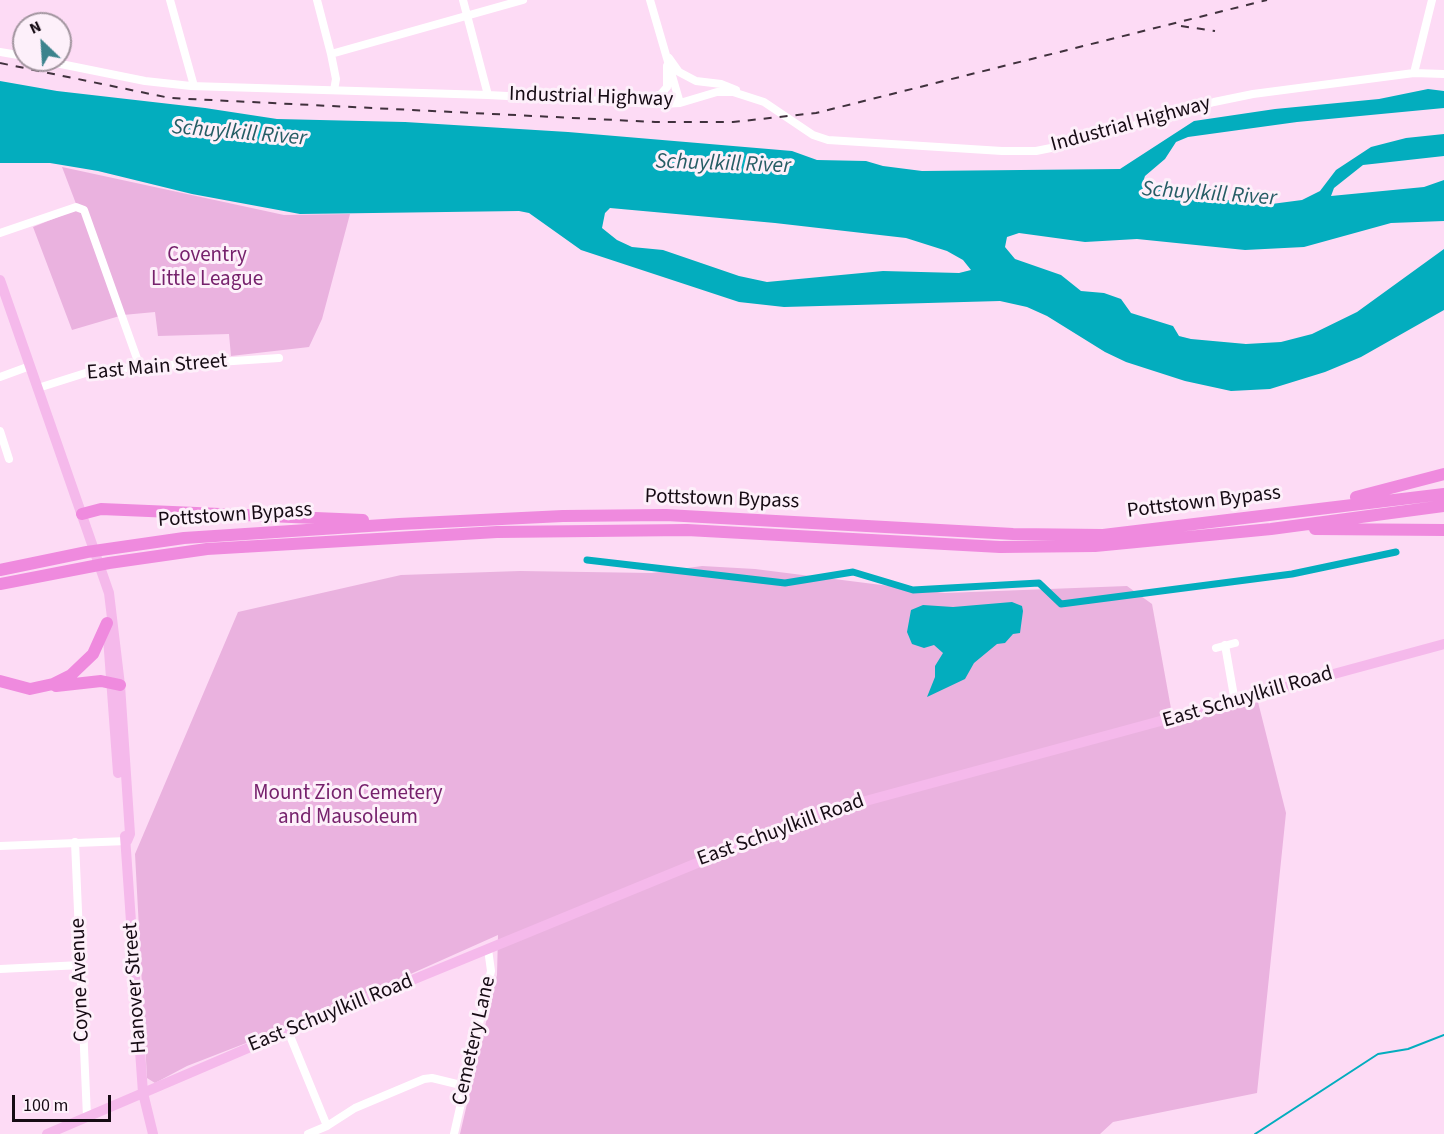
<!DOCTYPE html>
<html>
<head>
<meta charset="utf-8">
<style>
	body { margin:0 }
	#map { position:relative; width:1444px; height:1134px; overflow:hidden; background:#fddbf5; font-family:"Source Sans 3",sans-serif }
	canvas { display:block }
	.north { position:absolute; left:12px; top:12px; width:60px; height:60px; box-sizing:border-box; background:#fdf0fa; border:2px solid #a1949e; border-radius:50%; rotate:335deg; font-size:16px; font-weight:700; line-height:24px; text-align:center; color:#160b14 }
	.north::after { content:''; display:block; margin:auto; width:21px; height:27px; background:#3c838d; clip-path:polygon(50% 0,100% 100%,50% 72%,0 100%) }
	.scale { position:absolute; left:12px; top:1095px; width:99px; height:27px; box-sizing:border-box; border:3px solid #160b14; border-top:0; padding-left:8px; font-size:18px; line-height:21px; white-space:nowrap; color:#160b14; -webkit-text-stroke:4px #fdf0fa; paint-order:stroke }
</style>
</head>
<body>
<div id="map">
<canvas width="1444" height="1134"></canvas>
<div class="north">N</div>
<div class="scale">100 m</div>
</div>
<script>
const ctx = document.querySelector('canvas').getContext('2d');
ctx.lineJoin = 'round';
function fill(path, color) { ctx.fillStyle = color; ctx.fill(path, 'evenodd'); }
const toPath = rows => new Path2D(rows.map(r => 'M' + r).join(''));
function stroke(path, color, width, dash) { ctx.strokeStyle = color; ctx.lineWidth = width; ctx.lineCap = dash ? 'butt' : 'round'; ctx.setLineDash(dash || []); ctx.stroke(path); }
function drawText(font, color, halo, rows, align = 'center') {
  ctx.font = font + ' "Source Sans 3",sans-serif'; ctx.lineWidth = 6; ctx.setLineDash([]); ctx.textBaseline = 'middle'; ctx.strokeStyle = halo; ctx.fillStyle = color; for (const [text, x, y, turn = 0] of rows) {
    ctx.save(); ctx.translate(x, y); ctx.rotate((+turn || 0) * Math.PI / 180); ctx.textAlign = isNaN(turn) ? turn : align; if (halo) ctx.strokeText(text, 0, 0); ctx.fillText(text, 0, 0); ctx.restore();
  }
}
fill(toPath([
	[62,167,284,215,350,214,322,319,309,347,231,356,229,334,158,336,155,312,123,315,72,330,33,227,78,209],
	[702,566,755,569,945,593,1127,586,1152,604,1174,725,1258,702,1286,813,1257,1093,1113,1122,1100,1134,460,1134,497,975,498,935,321,1014,187,1066,155,1083,147,1078,135,854,238,612,401,575,520,571,652,573]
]), '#eab2df');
fill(toPath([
	[0,81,57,91,205,108,277,119,405,122,568,132,792,151,817,160,866,161,883,166,922,171,1120,169,1194,121,1275,109,1379,99,1428,89,1444,91,1444,108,1297,122,1188,137,1176,142,1165,159,1145,176,1143,182,1246,204,1264,205,1302,200,1320,191,1336,170,1371,147,1406,138,1444,134,1444,156,1363,165,1334,188,1331,196,1424,187,1444,180,1444,221,1391,223,1304,247,1245,250,1137,239,1085,242,1019,233,1007,237,1005,247,1015,259,1061,275,1081,291,1104,293,1121,299,1131,313,1173,326,1179,336,1191,339,1246,344,1281,342,1312,334,1357,312,1444,249,1444,310,1361,357,1325,372,1270,389,1231,391,1185,381,1126,362,1105,352,1047,316,1027,307,1000,301,784,307,739,302,581,250,529,213,519,211,300,214,192,194,98,171,50,163,0,163],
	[610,208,775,223,906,238,947,251,963,260,971,270,959,273,883,271,767,282,739,276,663,250,632,247,617,240,602,228,605,213],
	[1012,602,1022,606,1023,611,1020,633,1013,634,1005,643,997,644,974,663,965,679,927,697,935,677,935,666,943,653,934,645,924,648,912,644,907,632,911,610,923,605,953,607]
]), '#03adbe');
stroke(toPath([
	[1255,1134,1378,1054,1408,1049,1444,1035]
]), '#03adbe', 2);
stroke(toPath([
	[587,560,785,583,853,572,913,590,1039,583,1061,604,1292,574,1396,552]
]), '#03adbe', 7);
stroke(toPath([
	[170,0,194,86],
	[317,0,331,54,336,79,334,90],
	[463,0,488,95],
	[650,0,680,103],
	[0,52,24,56],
	[331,54,523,0],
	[669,58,679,72,696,81,721,84,736,90],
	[41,60,145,81,191,86,488,95,662,104,680,103,717,92,733,92,764,102,813,135,828,140,1002,151,1036,151,1071,144,1214,102,1253,94,1414,73,1444,74],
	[1414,73,1432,0],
	[645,100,661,94,667,87,667,66],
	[0,233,76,207,84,210,140,367],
	[0,377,30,366],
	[38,388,95,370,279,358],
	[0,431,9,459],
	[1225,645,1235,702],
	[1216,648,1235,643],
	[75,842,87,1117],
	[0,846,127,841],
	[0,969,81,965],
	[288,1031,327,1126,308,1134],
	[327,1126,355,1108,424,1079,432,1078,465,1086],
	[454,1134,491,971,488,949]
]), '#fff', 8);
stroke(toPath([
	[0,280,109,593,120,685,130,834,127,841],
	[107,624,118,773],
	[125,836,143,1093,153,1134],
	[47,1134,288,1031,814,815,1444,644]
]), '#f5b9eb', 10);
stroke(toPath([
	[1356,497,1444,474],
	[82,514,101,509,363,520],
	[1315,529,1444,530],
	[0,570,87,552,184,538,399,524,563,516,666,515,1013,534,1103,535,1444,494],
	[0,584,109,563,207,549,497,532,687,530,1000,547,1095,546,1271,529,1444,506],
	[0,681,30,689,53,684,71,675,93,654,107,623],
	[56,686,101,681,120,685]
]), '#ef8ade', 12);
stroke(toPath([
	[1181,26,1215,31],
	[0,63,170,98,655,122,733,122,816,113,1267,0]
]), '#40313d', 2, [8, 8]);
drawText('21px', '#160b14', '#fdf0fa', [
	["Industrial Highway",591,98,2],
	["Industrial Highway",1131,125,-15],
	["East Main Street",157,368,-5],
	["Pottstown Bypass",722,500,2],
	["Pottstown Bypass",1204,503,-7],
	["Pottstown Bypass",235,516,-4],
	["East Schuylkill Road",1248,698,-16],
	["East Schuylkill Road",781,831,-20],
	["Coyne Avenue",81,980,-92],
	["Hanover Street",136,988,-94],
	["East Schuylkill Road",331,1014,-22],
	["Cemetery Lane",475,1041,-77]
]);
drawText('21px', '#76216c', '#fdf0fa', [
	["Coventry",207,256],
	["Little League",207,280],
	["Mount Zion Cemetery",348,794],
	["and Mausoleum",348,818]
]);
drawText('italic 22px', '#265d65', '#fdf0fa', [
	["Schuylkill River",239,134,5],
	["Schuylkill River",723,165,2],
	["Schuylkill River",1209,195,4]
]);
</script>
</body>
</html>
